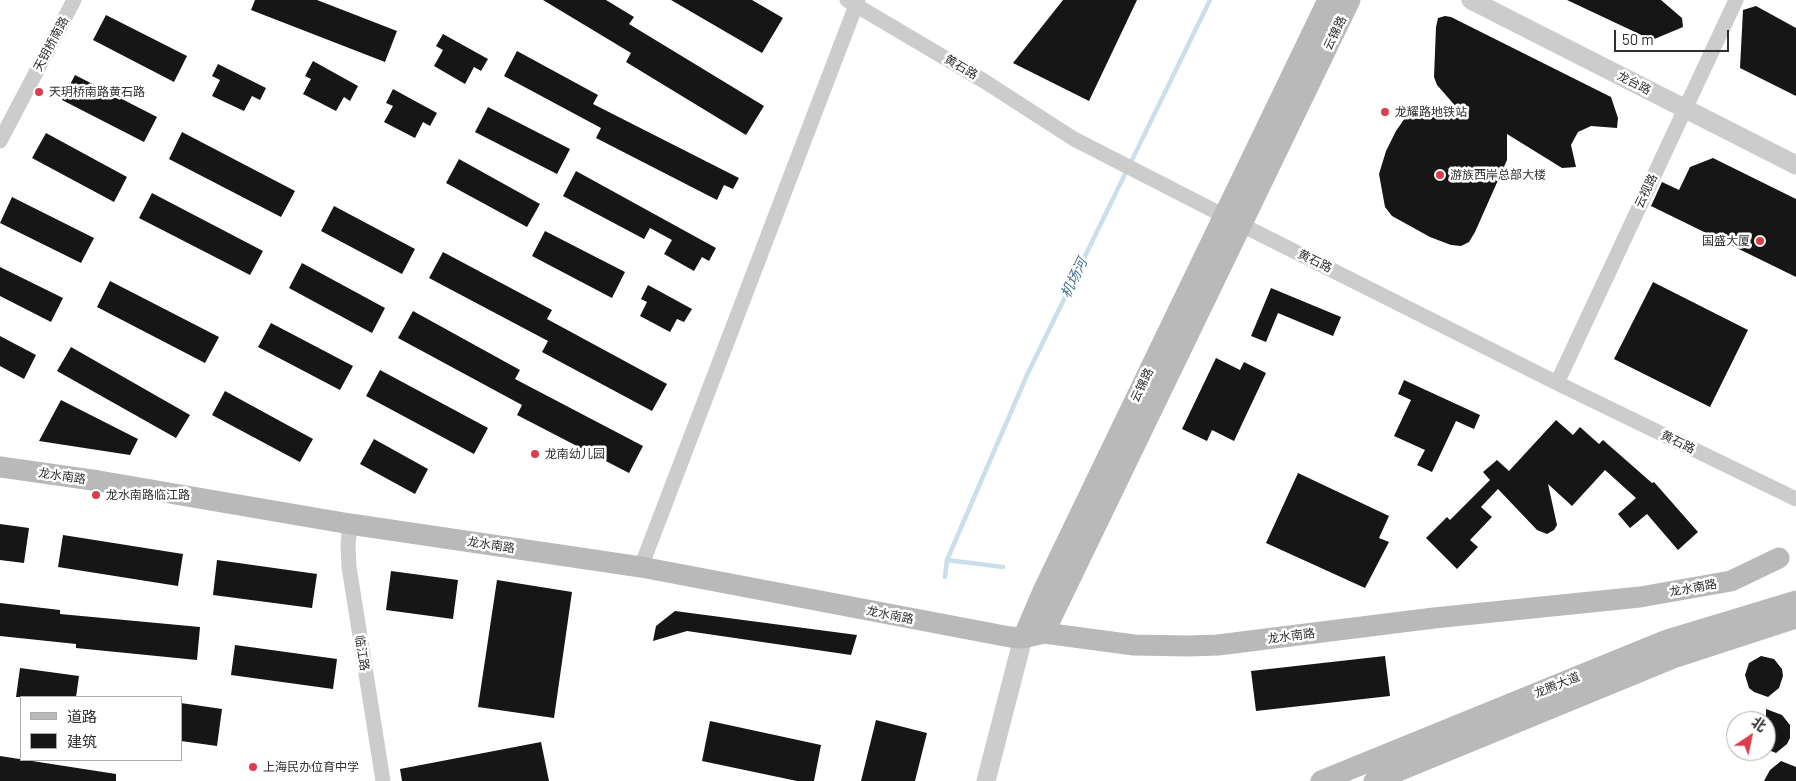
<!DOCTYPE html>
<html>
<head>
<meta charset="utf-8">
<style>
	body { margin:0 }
	#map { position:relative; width:1796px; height:781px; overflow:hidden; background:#fff; font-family:Barlow,"Noto Sans SC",sans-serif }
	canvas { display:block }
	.legend { position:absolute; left:20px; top:696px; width:162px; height:65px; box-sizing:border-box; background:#fff; border:1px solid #acacac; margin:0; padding:6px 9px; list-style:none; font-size:15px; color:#2f2f2f }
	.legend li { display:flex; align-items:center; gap:10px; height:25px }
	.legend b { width:25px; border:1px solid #acacac }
	.north { position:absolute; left:1726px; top:711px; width:50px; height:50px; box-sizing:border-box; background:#fff; border:1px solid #acacac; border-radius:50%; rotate:34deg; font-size:14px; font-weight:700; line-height:20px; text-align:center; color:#2f2f2f }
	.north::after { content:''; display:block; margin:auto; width:18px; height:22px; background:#da3d4d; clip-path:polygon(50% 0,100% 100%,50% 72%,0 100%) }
	.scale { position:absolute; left:1614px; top:30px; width:115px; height:22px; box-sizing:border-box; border:2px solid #2f2f2f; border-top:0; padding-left:6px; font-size:15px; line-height:18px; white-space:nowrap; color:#2f2f2f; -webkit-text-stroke:4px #fff; paint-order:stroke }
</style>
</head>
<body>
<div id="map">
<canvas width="1796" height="781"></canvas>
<ul class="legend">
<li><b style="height:6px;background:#b9b9b9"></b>道路</li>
<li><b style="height:14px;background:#161616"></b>建筑</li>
</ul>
<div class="north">北</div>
<div class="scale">50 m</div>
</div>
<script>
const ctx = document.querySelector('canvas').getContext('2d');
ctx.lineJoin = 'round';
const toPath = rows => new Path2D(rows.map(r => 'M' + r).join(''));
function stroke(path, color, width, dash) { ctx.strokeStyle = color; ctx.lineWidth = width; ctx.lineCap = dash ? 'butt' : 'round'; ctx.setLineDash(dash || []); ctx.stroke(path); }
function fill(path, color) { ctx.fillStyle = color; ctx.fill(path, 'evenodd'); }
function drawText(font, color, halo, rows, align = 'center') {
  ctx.font = font + ' Barlow,"Noto Sans SC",sans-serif'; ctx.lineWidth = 5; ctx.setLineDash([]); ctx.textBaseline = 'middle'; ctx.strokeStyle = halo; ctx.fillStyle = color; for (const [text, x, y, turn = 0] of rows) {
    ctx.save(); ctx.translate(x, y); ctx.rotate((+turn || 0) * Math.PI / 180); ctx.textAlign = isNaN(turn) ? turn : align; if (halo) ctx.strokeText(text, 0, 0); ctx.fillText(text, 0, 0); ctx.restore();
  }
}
stroke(toPath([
	[947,560,1003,567],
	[945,577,947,560,1027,375,1210,0]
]), '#cbdfea', 4.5);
fill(toPath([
	[255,0,317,0,397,31,385,62,251,10],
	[543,0,606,0,634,17,629,24,764,106,746,135,626,62,631,53],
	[671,0,752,0,783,18,762,53],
	[1063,0,1137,0,1089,101,1013,63],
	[1567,0,1661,0,1682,18,1683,27,1652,40],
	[1756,6,1796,28,1796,96,1740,68,1743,10],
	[106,15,187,56,174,82,93,40],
	[1445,16,1451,17,1611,97,1618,118,1617,128,1591,126,1578,132,1571,145,1576,167,1562,168,1507,134,1507,160,1475,232,1469,242,1461,246,1451,245,1430,237,1392,216,1385,207,1379,174,1386,151,1396,131,1407,115,1414,109,1424,107,1465,117,1437,85,1434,77,1436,27,1438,18],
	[443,34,488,59,481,71,474,67,465,84,434,66,443,50,436,46],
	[517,51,598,95,593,104,739,178,733,189,724,185,717,200,596,138,601,128,504,76],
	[313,61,358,86,350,101,344,97,336,111,303,94,311,79,305,76],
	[218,64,266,88,260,100,252,96,244,111,212,96,220,80,212,76],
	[75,75,157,117,144,142,62,100],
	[393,89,437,113,430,126,423,122,415,138,384,122,393,106,386,103],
	[488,107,570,149,557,174,475,132],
	[182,132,295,191,281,217,169,159],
	[46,133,127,177,114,202,32,158],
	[1713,158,1796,199,1796,277,1651,206,1662,182,1679,190,1690,167],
	[459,159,540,204,527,227,446,183],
	[576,171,716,248,709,261,702,257,694,271,664,254,672,240,650,228,644,239,563,196],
	[152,193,263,251,250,275,139,218],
	[12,197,94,238,81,263,0,223],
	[334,206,415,249,402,274,321,231],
	[545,231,625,272,612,298,532,256],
	[443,252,552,310,547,319,667,384,652,411,542,352,548,341,429,278],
	[302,263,385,308,372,333,289,288],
	[0,267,63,298,51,322,0,296],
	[110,281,219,337,205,363,97,307],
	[1653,282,1748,330,1710,407,1614,359],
	[648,285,692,309,684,322,677,319,670,332,640,316,647,302,641,299],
	[1271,288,1341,317,1333,336,1278,313,1266,342,1251,336],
	[413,311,520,370,515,379,643,446,629,473,517,415,522,405,398,338],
	[271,323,353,366,340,390,258,347],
	[0,336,36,355,24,379,0,366],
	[71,347,190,415,176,438,57,371],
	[1216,358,1240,370,1244,362,1266,373,1234,441,1212,430,1207,441,1182,429],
	[380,370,488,428,474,454,366,396],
	[1404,380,1480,415,1474,429,1456,421,1432,472,1417,465,1425,450,1394,436,1411,400,1398,394],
	[225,391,313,439,300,462,212,415],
	[61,400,138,439,130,455,39,441],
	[1556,420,1573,435,1580,427,1599,444,1603,440,1652,483,1654,482,1698,532,1678,550,1647,514,1630,528,1618,514,1636,498,1605,470,1572,506,1548,484,1557,525,1554,530,1547,534,1537,530,1498,489,1481,507,1492,517,1470,540,1478,547,1457,569,1426,538,1447,517,1450,520,1490,480,1483,472,1497,460,1509,471],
	[374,439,428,469,415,494,360,464],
	[1298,473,1389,516,1379,538,1389,542,1365,588,1266,543],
	[0,524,29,528,24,563,0,560],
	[63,535,183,554,178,586,58,567],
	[217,560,317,574,312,608,213,595],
	[391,571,458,580,453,619,386,610],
	[497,580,572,592,554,718,478,707],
	[0,603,60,610,60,614,200,627,197,660,76,648,76,644,0,636],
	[675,611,857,635,851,655,687,631,653,641,656,626],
	[235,645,337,659,333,689,231,675],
	[1385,656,1390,696,1256,711,1251,671],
	[1761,656,1774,659,1782,669,1783,676,1779,688,1768,697,1754,692,1749,688,1745,675,1749,663],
	[20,668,79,676,76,697,16,697],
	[181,703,222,709,217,746,181,741],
	[1766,709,1782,715,1790,725,1790,738,1787,744,1776,753,1766,749],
	[876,720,927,733,915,781,861,781],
	[710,721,821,745,814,781,797,781,702,761],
	[541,742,549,781,402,781,400,769],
	[0,756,116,774,116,781,0,781],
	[1781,761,1796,767,1796,781,1764,781,1770,770]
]), '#161616');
stroke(toPath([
	[847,0,984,81,1074,139,1242,225,1557,383,1796,499],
	[0,141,74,0],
	[1557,383,1736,0],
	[350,524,348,545,349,567,383,781],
	[641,567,858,0]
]), '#ccc', 15);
stroke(toPath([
	[1471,0,1796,165],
	[986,781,1023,638]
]), '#ccc', 19);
stroke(toPath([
	[0,467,99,481,350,524,641,567,1010,637,1023,638,1044,633,1134,645,1188,646,1218,645,1434,618,1640,597,1731,581,1779,558],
	[1044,633,1350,0],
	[1023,638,1043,591,1328,0],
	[1321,781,1667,640,1796,601],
	[1374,781,1673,658,1796,618]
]), '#b9b9b9', 21);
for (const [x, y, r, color] of [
	[39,92,5,"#da3d4d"],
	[1385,112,5,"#da3d4d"],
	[1440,175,5,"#da3d4d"],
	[1760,241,5,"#da3d4d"],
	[535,454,5,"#da3d4d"],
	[96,495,5,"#da3d4d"],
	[253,767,5,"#da3d4d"]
]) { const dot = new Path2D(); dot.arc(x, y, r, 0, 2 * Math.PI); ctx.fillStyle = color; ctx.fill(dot); stroke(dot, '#fff', 2); }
drawText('12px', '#2f2f2f', '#fff', [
	["云锦路",1335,33,-64],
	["天钥桥南路",51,44,-62],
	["黄石路",961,67,30],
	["龙台路",1634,83,27],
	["云视路",1646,191,-65],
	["黄石路",1315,261,26],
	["云锦路",1142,385,-64],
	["黄石路",1678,442,26],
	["龙水南路",62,476,8],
	["龙水南路",491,545,8],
	["龙水南路",1693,588,-10],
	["龙水南路",890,615,11],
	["龙水南路",1291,636,-7],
	["临江路",362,653,81],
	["龙腾大道",1557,685,-22]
]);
drawText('12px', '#2f2f2f', '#fff', [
	["天玥桥南路黄石路",49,92],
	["龙耀路地铁站",1395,112],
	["游族西岸总部大楼",1450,175],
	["国盛大厦",1750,241,"right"],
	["龙南幼儿园",545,454],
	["龙水南路临江路",106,495],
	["上海民办位育中学",263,767]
], 'left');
drawText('italic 14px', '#42728c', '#fff', [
	["机场河",1074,278,-64]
]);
</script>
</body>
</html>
